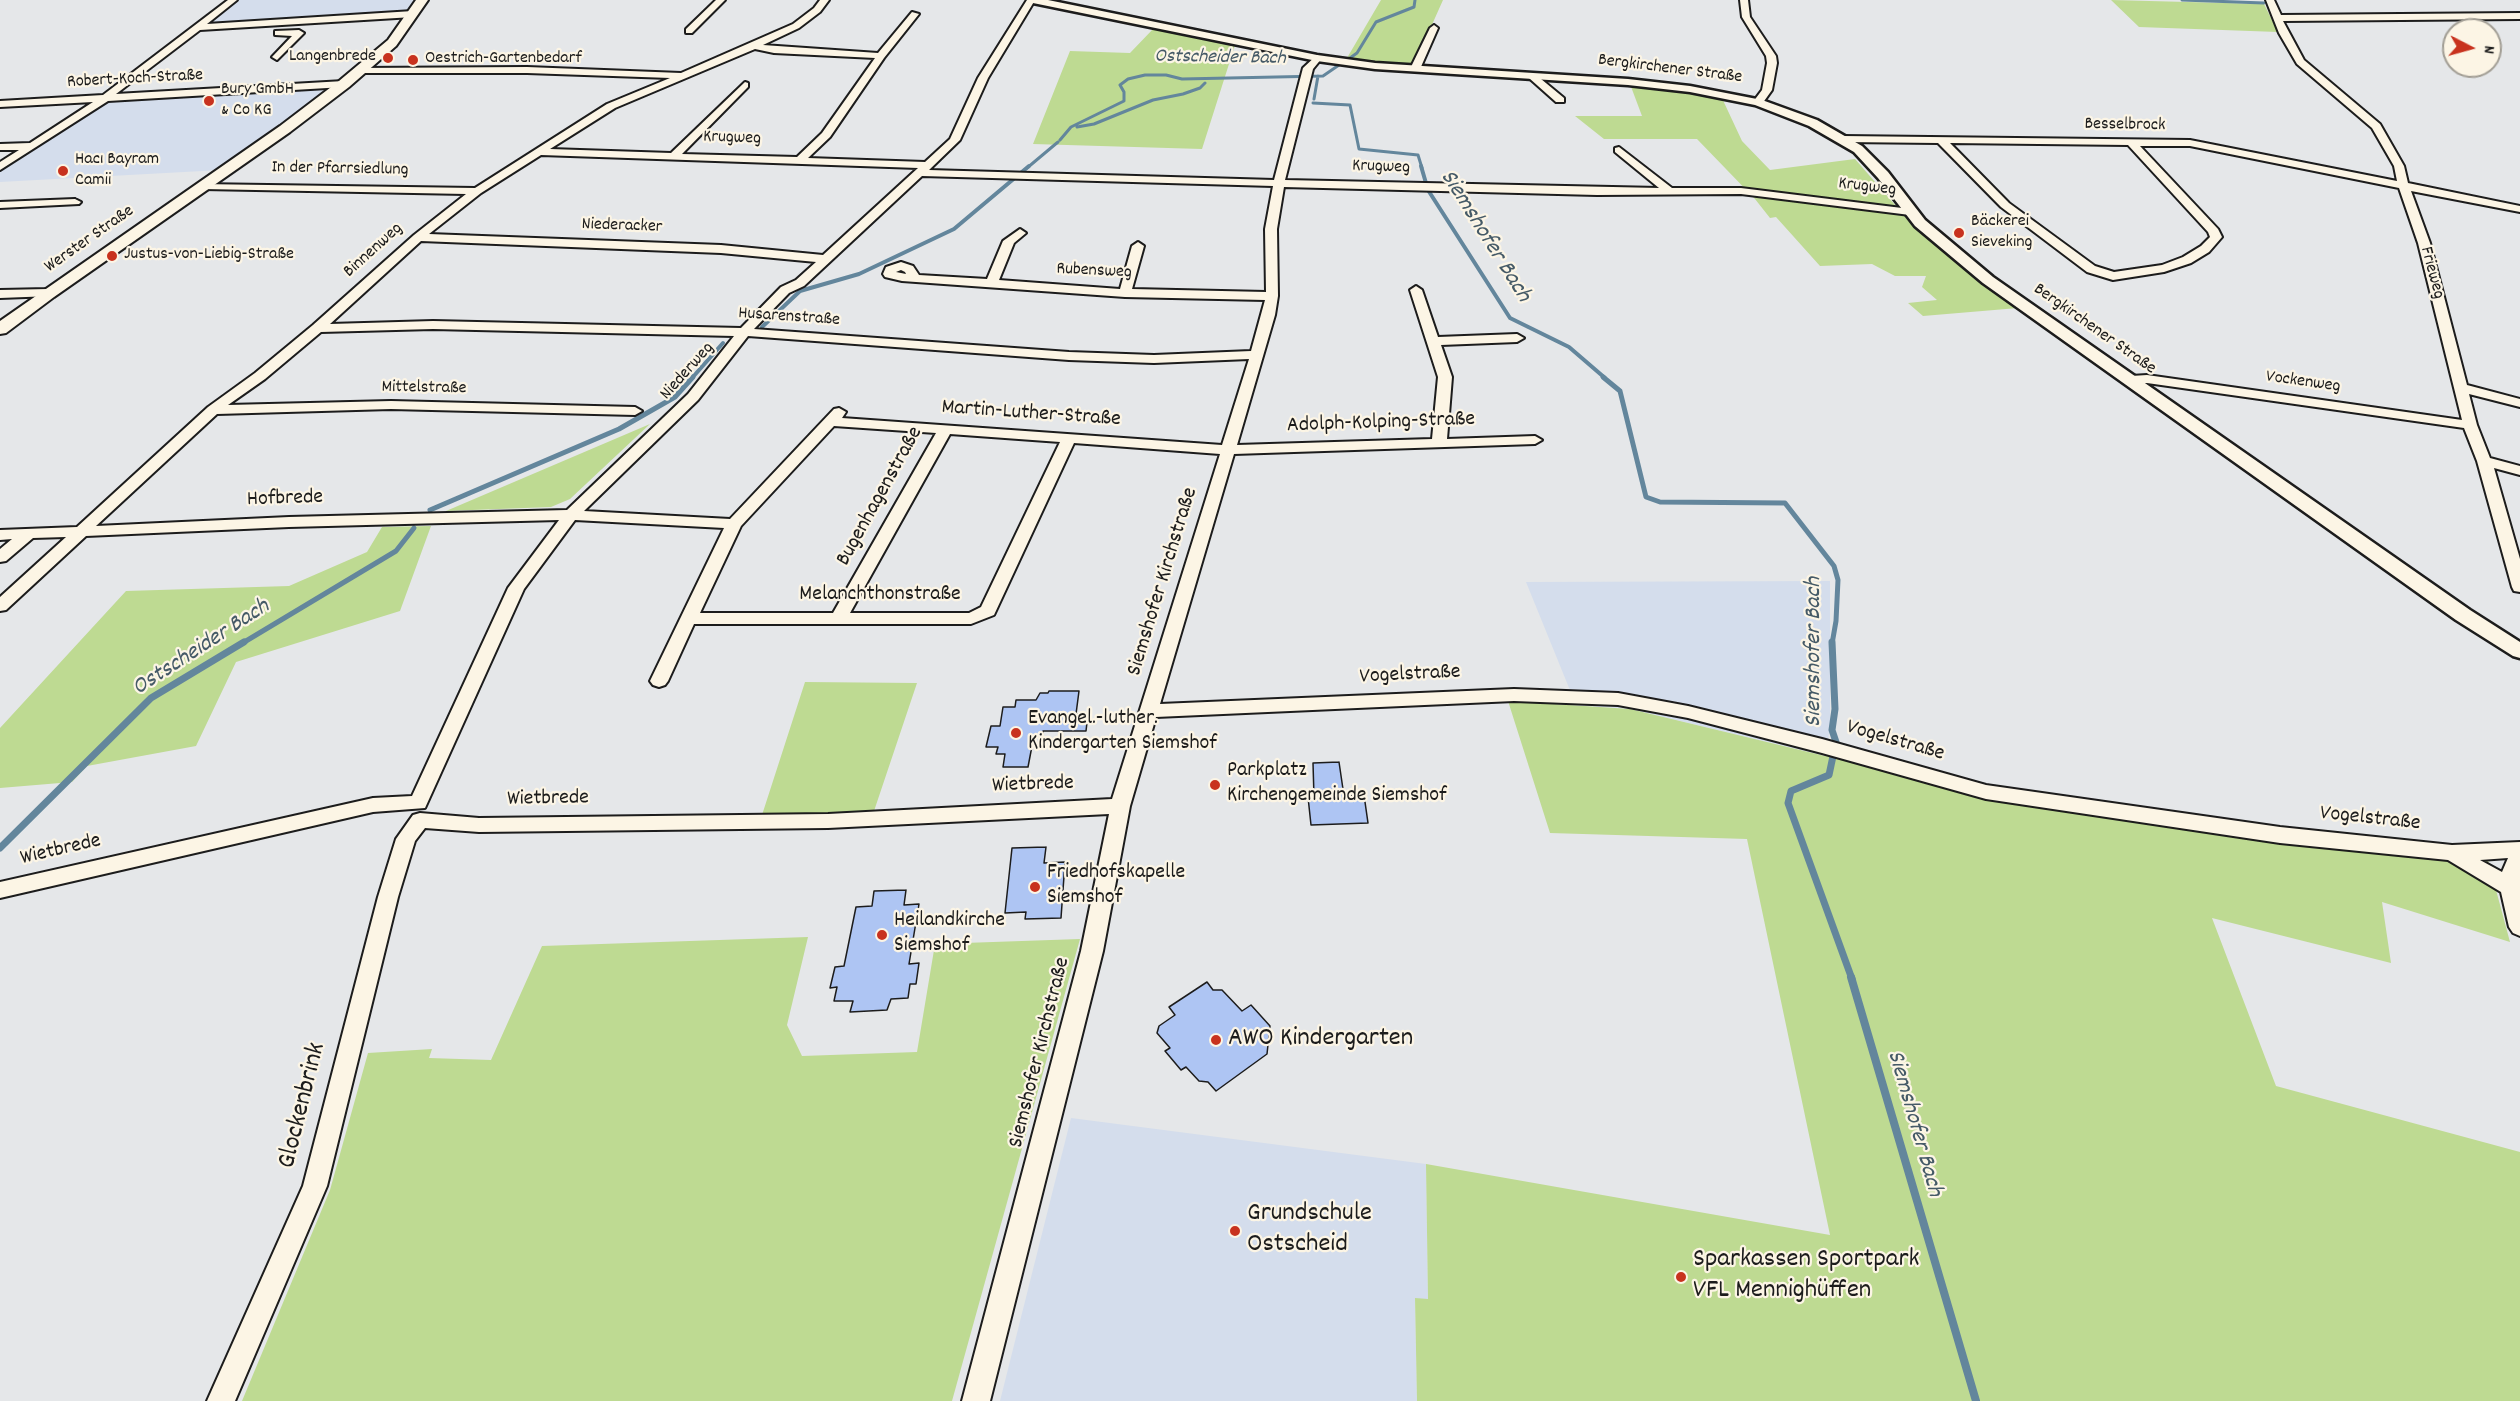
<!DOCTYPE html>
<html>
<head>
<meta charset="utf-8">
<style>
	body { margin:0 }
	#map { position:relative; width:2520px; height:1401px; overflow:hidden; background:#e5e7e9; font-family:Dekko,sans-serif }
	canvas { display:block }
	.north { position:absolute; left:2442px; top:18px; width:60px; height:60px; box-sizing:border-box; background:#fcf5e5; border:2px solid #a29e95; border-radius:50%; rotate:96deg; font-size:16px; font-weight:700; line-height:24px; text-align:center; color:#1c1c1c }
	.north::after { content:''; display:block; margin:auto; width:21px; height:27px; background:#c8321e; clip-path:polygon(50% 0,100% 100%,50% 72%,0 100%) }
</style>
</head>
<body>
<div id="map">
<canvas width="2520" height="1401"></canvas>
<div class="north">N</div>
</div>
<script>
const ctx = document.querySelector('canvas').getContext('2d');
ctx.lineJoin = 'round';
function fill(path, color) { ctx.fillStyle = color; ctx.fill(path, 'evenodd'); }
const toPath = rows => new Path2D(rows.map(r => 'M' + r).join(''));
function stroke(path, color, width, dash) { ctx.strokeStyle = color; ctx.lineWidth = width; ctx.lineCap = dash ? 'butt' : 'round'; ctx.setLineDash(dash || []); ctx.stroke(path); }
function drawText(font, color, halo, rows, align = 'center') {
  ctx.font = font + ' Dekko,sans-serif'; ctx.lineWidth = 4.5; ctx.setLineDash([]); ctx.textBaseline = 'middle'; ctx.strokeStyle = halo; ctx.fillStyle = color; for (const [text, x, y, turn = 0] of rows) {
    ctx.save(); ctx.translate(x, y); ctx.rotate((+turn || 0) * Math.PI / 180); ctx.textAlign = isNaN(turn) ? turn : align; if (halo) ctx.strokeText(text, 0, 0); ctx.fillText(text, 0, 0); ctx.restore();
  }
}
fill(toPath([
	[231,0,416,0,409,13,198,27],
	[338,84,221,170,0,182,0,167,106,98],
	[1830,581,1830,725,1826,756,1630,709,1576,705,1526,582],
	[1071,1118,1426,1164,1428,1299,1415,1299,1417,1401,1000,1401]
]), '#d4ddec');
fill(toPath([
	[1381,0,1443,0,1414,65,1347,58],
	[2111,0,2264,4,2278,32,2139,27],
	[1154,28,1235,45,1202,149,1033,144,1070,51,1130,53],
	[1630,84,1721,96,1742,141,1770,170,1855,159,1903,214,1930,241,2018,308,1923,316,1908,303,1937,300,1922,287,1926,276,1895,276,1872,264,1820,266,1776,217,1770,218,1755,199,1697,139,1604,139,1575,116,1642,116],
	[650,424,570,499,551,507,446,511],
	[431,526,400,611,236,662,196,746,87,766,72,782,0,788,0,728,126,591,289,586,367,552,382,527],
	[805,682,917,683,873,814,762,815],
	[1508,701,1630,709,1825,756,1828,751,1985,787,2275,831,2485,849,2510,942,2382,902,2391,963,2212,918,2276,1086,2520,1152,2520,1401,1417,1401,1415,1298,1428,1299,1426,1164,1830,1235,1747,839,1550,833],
	[808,937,787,1025,802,1056,917,1052,935,944,1080,939,952,1401,242,1401,330,1190,368,1053,432,1049,429,1058,491,1060,542,946]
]), '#beda92');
stroke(toPath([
	[2182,0,2264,3],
	[1350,58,1357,53,1376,22,1414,7,1415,0],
	[1314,99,1318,76],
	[1313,103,1350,105,1359,149,1418,155,1422,168],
	[1077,127,1094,124,1153,100,1183,94,1200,88,1205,83],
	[1060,140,1071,127,1124,101,1124,92,1120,85,1128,79,1145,75,1166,75,1182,79,1323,76,1339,65],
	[1027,168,1058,142]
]), '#63869c', 3);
stroke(toPath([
	[1421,166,1428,190,1510,318,1569,347,1605,378],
	[762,327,800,291,859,274,954,229,1029,166],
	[692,378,723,343]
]), '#63869c', 4);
stroke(toPath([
	[1603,377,1620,391,1646,497,1660,502,1785,503,1834,566,1838,580,1836,621,1832,644],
	[430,510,619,429,675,397,693,377],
	[241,644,396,551,414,528]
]), '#63869c', 5);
stroke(toPath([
	[1832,642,1835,709,1832,730,1836,742,1829,775,1791,791,1788,803,1852,979],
	[0,848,151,698,244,642]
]), '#63869c', 7);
stroke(toPath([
	[1851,977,1976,1401]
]), '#63869c', 8);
const building = toPath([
	[1049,691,1079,691,1076,714,1088,714,1086,731,1043,731,1041,746,1032,746,1028,767,1003,767,1005,754,996,754,998,747,986,747,991,726,1000,726,1003,707,1015,707,1016,700,1036,700,1040,693,1048,693,1049,691],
	[1339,762,1344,796,1364,795,1368,823,1311,825,1308,797,1314,797,1313,763,1339,762],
	[1046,847,1044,863,1065,862,1061,918,1025,919,1026,912,1005,913,1012,848,1046,847],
	[906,890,904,905,919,904,909,964,919,963,916,984,910,984,908,998,891,999,887,1010,850,1012,853,1001,834,1001,837,987,830,988,835,967,844,966,856,907,872,906,874,891,906,890],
	[1207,982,1213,990,1222,990,1242,1011,1251,1005,1270,1026,1267,1054,1216,1091,1208,1082,1199,1081,1186,1067,1181,1070,1165,1051,1170,1048,1157,1033,1159,1026,1175,1015,1169,1007,1207,982]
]);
fill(building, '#aec5f3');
stroke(building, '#1c1c1c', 1.5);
const minor = toPath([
	[228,0,237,0,207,24,413,11,417,14,413,17,200,30,116,94,344,81,349,84,344,87,108,101,0,170,0,162,19,150,0,150,0,144,30,143,93,102,0,107,0,101,103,95,228,0],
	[716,0,725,0,692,33,686,33,686,29,716,0],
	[820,0,829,0,820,12,799,28,763,45,878,53,912,12,919,14,884,58,830,137,808,158,925,162,950,139,978,78,1027,0,1035,0,988,78,960,140,929,170,1274,180,1303,68,1317,55,1322,58,1313,69,1285,180,1659,188,1615,152,1615,148,1619,147,1672,188,1741,188,1910,209,1916,212,1910,215,1741,194,1597,195,1284,187,1277,229,1278,296,1275,315,1237,445,1432,439,1438,377,1410,290,1416,286,1422,290,1438,337,1517,334,1524,338,1517,342,1441,345,1452,377,1447,439,1535,436,1542,440,1535,444,1234,454,1160,704,1514,689,1618,693,1688,706,1822,739,1986,785,2280,827,2452,845,2520,842,2520,936,2513,933,2509,927,2501,892,2448,860,2280,843,1986,799,1822,753,1688,718,1618,705,1514,701,1156,717,1130,806,1103,951,990,1401,962,1401,1081,951,1109,814,828,828,479,832,425,828,415,841,398,897,327,1186,235,1401,207,1401,303,1186,378,897,396,839,413,815,420,813,479,818,828,814,1112,799,1220,454,1074,443,994,615,971,624,694,624,668,681,665,685,659,687,653,685,650,681,724,528,575,520,524,589,425,808,373,812,0,898,0,882,373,798,412,796,508,588,559,520,289,527,86,536,6,610,0,611,0,597,66,537,33,538,6,561,0,562,0,549,12,539,0,540,0,530,77,527,208,407,255,373,313,325,414,235,466,194,203,189,197,186,199,184,475,188,607,104,670,78,527,73,361,73,358,72,358,68,527,67,681,73,793,24,814,8,820,0],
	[755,49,774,53,875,58,822,133,797,157,682,154,748,87,748,83,745,82,671,153,550,149,615,108,755,49],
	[541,155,918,168,823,255,721,245,429,234,481,193,541,155],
	[922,176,1273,186,1265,229,1266,292,1132,289,1144,246,1138,242,1132,246,1120,289,999,280,1014,243,1026,233,1020,229,1003,241,987,279,919,275,913,266,901,262,886,267,883,274,885,277,902,281,1125,297,1265,300,1251,351,1154,355,1069,352,754,329,789,293,804,286,922,176],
	[421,241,721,253,816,262,796,280,781,287,741,328,433,321,330,324,421,241],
	[901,270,905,272,906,274,896,272,901,270],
	[433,329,734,336,688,394,567,510,289,517,96,526,217,414,391,409,635,415,642,411,635,407,391,401,228,405,265,379,321,332,433,329],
	[748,336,1069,360,1154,363,1249,359,1222,445,842,418,846,412,839,408,834,409,730,519,584,511,698,400,748,336],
	[834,426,936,433,833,613,700,613,741,526,834,426],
	[950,434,1060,442,981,607,969,613,850,613,950,434],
	[2508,858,2502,872,2480,860,2508,858],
	[1740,0,1748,0,1750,17,1776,56,1777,63,1772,90,1762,104,1758,105,1753,102,1762,90,1767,63,1766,56,1742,17,1740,0],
	[2266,0,2274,0,2281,15,2520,13,2520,19,2283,21,2304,60,2380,124,2404,166,2408,183,2520,206,2520,212,2411,191,2430,243,2467,385,2520,399,2520,407,2469,394,2477,425,2490,458,2520,466,2520,475,2494,468,2520,559,2520,592,2514,591,2512,587,2477,461,2464,428,2147,383,2131,384,2124,380,2131,376,2147,375,2462,420,2418,243,2399,188,2190,146,2140,146,2218,229,2222,237,2209,252,2191,263,2164,272,2113,280,2087,272,2001,207,1938,143,1843,142,1838,139,1843,136,2190,140,2397,181,2394,166,2372,128,2297,64,2279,33,2266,0],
	[1950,143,2128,145,2208,232,2210,237,2201,246,2183,257,2162,265,2114,272,2095,266,2009,203,1950,143],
	[1434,25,1438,28,1420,69,1412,71,1410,69,1430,28,1434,25],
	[275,31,299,30,304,33,277,60,272,57,292,36,275,35,275,31],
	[1529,74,1535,74,1564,98,1564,102,1556,102,1529,78,1529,74],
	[75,199,81,202,79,204,0,208,0,202,75,199],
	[48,289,52,290,54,293,52,296,0,298,0,290,48,289]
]);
const tertiary = toPath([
	[1028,0,1048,0,1317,55,1375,63,1628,79,1690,86,1762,100,1817,120,1862,146,1888,172,1925,220,1993,277,2470,610,2520,642,2520,658,2513,656,2456,620,1983,283,1915,226,1878,178,1854,152,1809,126,1755,105,1690,92,1628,85,1375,69,1317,61,1033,3,1028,0]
]);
const secondary = toPath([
	[416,0,428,0,396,46,349,87,290,132,54,297,6,333,0,334,0,321,280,126,339,81,388,40,416,0]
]);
stroke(minor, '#1c1c1c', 4);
stroke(tertiary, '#1c1c1c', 5);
stroke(secondary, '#1c1c1c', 4);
fill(minor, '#fcf5e5');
fill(tertiary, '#fcf5e5');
fill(secondary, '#fcf5e5');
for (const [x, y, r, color] of [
	[388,58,6,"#c8321e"],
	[413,60,6,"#c8321e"],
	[209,101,6,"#c8321e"],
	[63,171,6,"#c8321e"],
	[1959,233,6,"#c8321e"],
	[112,256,6,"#c8321e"],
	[1016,733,6,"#c8321e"],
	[1215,785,6,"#c8321e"],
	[1035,887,6,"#c8321e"],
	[882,935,6,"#c8321e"],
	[1216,1040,6,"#c8321e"],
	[1235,1231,6,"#c8321e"],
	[1681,1277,6,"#c8321e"]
]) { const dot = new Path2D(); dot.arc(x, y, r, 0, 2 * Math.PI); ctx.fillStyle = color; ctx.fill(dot); stroke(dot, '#fcf5e5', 2); }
drawText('18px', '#1c1c1c', '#fcf5e5', [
	["Langenbrede",376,58,"right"],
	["Oestrich-Gartenbedarf",425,60],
	["Bury GmbH",221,91],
	["& Co KG",221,112],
	["Hacı Bayram",75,161],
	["Camii",75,182],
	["Bäckerei",1971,223],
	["Sieveking",1971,244],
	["Justus-von-Liebig-Straße",124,256]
], 'left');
drawText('18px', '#1c1c1c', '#fcf5e5', [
	["Bergkirchener Straße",1670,70,7],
	["Robert-Koch-Straße",135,80,-3],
	["Besselbrock",2125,126,1],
	["Krugweg",732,139,2],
	["Krugweg",1381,168,2],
	["In der Pfarrsiedlung",340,170,1],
	["Krugweg",1867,188,7],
	["Niederacker",622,227,2],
	["Werster Straße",90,240,-35],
	["Binnenweg",374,251,-42],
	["Rubensweg",1094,272,3],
	["Frieweg",2431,273,75],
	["Husarenstraße",789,318,4],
	["Bergkirchener Straße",2094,330,35],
	["Niederweg",688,372,-48],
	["Vockenweg",2303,383,8],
	["Mittelstraße",424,389,1]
]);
drawText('italic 20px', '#455a67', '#fcf5e5', [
	["Ostscheider Bach",1220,59,1]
]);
drawText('22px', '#1c1c1c', '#fcf5e5', [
	["Martin-Luther-Straße",1031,415,4],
	["Adolph-Kolping-Straße",1381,424,-2],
	["Bugenhagenstraße",881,497,-61],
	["Hofbrede",285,500,-2],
	["Siemshofer Kirchstraße",1164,582,-73],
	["Melanchthonstraße",880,596],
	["Vogelstraße",1410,676,-3],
	["Vogelstraße",1895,742,16],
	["Wietbrede",1033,786,-2],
	["Wietbrede",548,800,-1],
	["Vogelstraße",2370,820,6],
	["Wietbrede",61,851,-13],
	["Siemshofer Kirchstraße",1041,1053,-76]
]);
drawText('22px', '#1c1c1c', '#fcf5e5', [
	["Evangel.-luther.",1028,720],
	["Kindergarten Siemshof",1028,745],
	["Parkplatz",1227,772],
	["Kirchengemeinde Siemshof",1227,797],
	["Friedhofskapelle",1047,874],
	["Siemshof",1047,899],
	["Heilandkirche",894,922],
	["Siemshof",894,947]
], 'left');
drawText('italic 24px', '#455a67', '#fcf5e5', [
	["Siemshofer Bach",1484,237,58],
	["Ostscheider Bach",202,649,-33],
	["Siemshofer Bach",1816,652,-90],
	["Siemshofer Bach",1913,1124,74]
]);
drawText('27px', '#1c1c1c', '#fcf5e5', [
	["AWO Kindergarten",1228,1040],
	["Grundschule",1247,1215],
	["Ostscheid",1247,1246],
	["Sparkassen Sportpark",1693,1261],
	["VFL Mennighüffen",1693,1292]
], 'left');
drawText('27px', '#1c1c1c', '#fcf5e5', [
	["Glockenbrink",304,1106,-76]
]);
</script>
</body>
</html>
